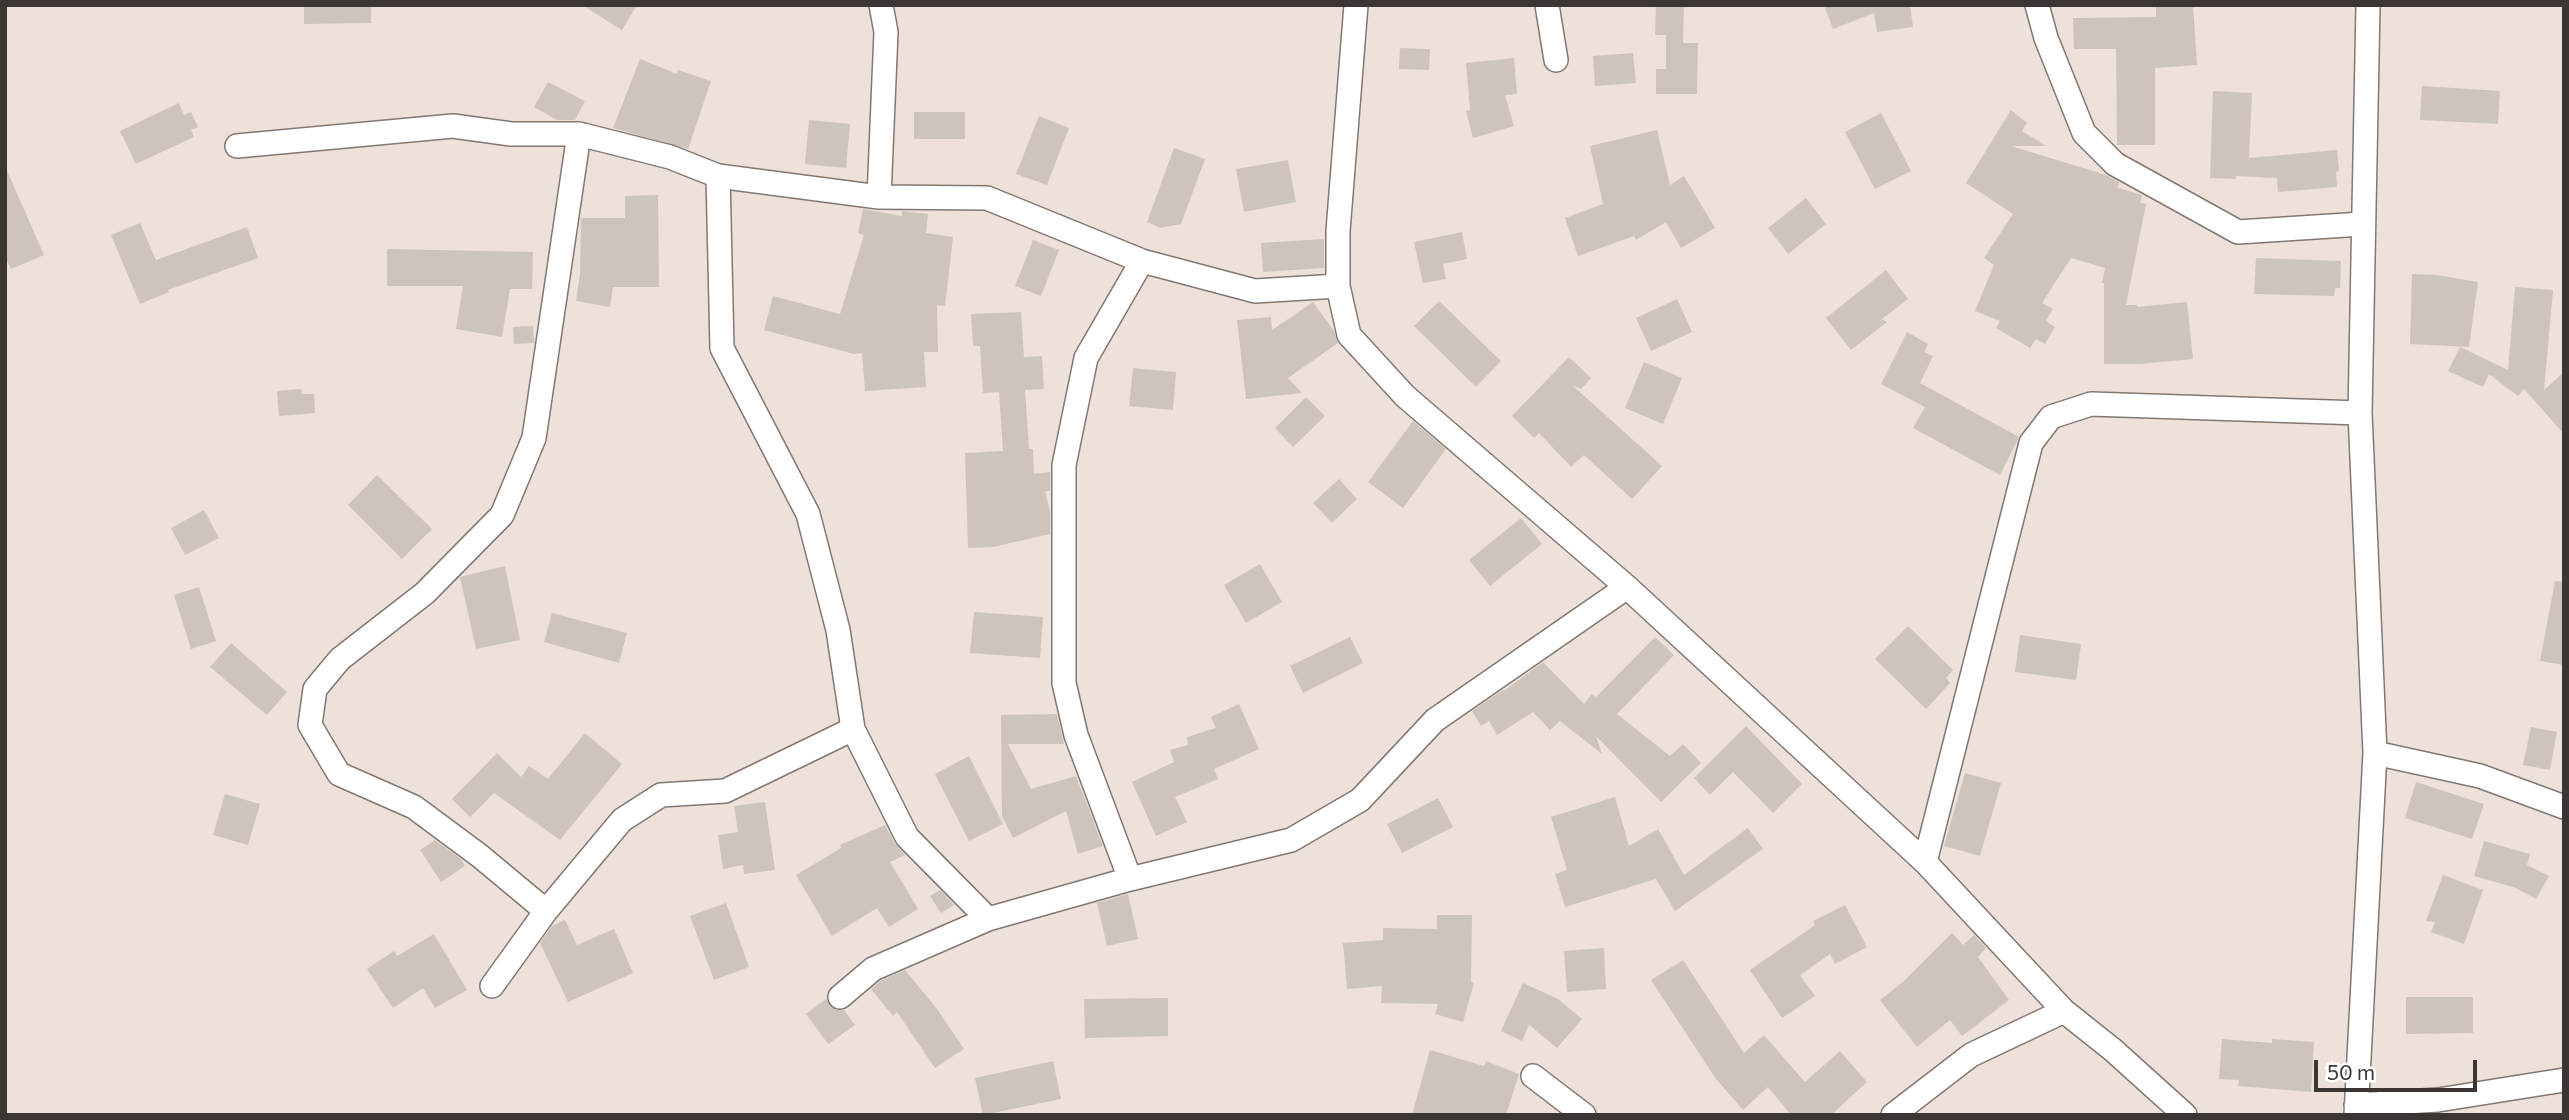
<!DOCTYPE html>
<html>
<head>
<meta charset="utf-8">
<style>
	body { margin:0 }
	#map { position:relative; width:2569px; height:1120px; overflow:hidden; background:#ede1da; font-family:Commissioner,sans-serif }
	canvas { display:block }
	.frame { position:absolute; inset:0; border:7px solid #3b3633; pointer-events:none }
	.scale { position:absolute; left:2314px; top:1060px; width:163px; height:32px; box-sizing:border-box; border:4px solid #3b3633; border-top:0; padding-left:9px; font-size:21px; line-height:24px; white-space:nowrap; color:#3b3633; -webkit-text-stroke:5px #fff; paint-order:stroke }
</style>
</head>
<body>
<div id="map">
<canvas width="2569" height="1120"></canvas>
<div class="frame"></div>
<div class="scale">50 m</div>
</div>
<script>
const ctx = document.querySelector('canvas').getContext('2d');
ctx.lineJoin = 'round';
function fill(path, color) { ctx.fillStyle = color; ctx.fill(path, 'evenodd'); }
const toPath = rows => new Path2D(rows.map(r => 'M' + r).join(''));
function stroke(path, color, width, dash) { ctx.strokeStyle = color; ctx.lineWidth = width; ctx.lineCap = dash ? 'butt' : 'round'; ctx.setLineDash(dash || []); ctx.stroke(path); }
fill(toPath([
	[304,5,371,5,371,23,304,24],
	[582,5,637,5,622,30],
	[1656,5,1684,5,1683,43,1698,43,1697,94,1656,94,1656,69,1666,69,1666,35,1655,35],
	[1824,5,1910,5,1913,27,1877,32,1874,13,1833,29],
	[2156,5,2193,5,2197,65,2155,68,2155,145,2117,145,2116,49,2074,49,2073,18,2156,17],
	[1400,48,1430,49,1429,70,1399,69],
	[1633,53,1636,83,1595,86,1593,56],
	[1514,58,1517,94,1505,95,1514,126,1473,138,1466,111,1470,110,1466,63],
	[640,59,677,74,678,70,711,81,688,149,613,128],
	[548,82,585,101,575,120,557,120,534,107],
	[2422,86,2500,91,2498,124,2420,120],
	[2213,91,2252,93,2249,158,2337,150,2339,171,2336,172,2337,187,2278,192,2277,178,2236,176,2236,179,2210,178],
	[179,103,184,115,191,112,198,127,191,130,194,137,136,164,120,131],
	[2011,110,2027,123,2022,131,2046,146,2011,146,2106,175,2119,182,2118,188,2142,195,2140,203,2146,204,2126,305,2137,305,2137,307,2187,302,2193,359,2140,364,2104,364,2104,283,2102,283,2105,268,2071,258,2042,303,2053,309,2046,321,2055,327,2045,344,2036,339,2030,348,1996,328,2000,321,1975,311,1994,265,1984,258,2013,214,1966,183],
	[914,112,965,112,965,139,914,139],
	[1881,113,1911,171,1875,189,1845,132],
	[1039,116,1069,128,1047,185,1016,174],
	[809,120,850,124,846,168,805,164],
	[1657,130,1670,185,1684,176,1715,228,1681,248,1666,222,1636,240,1634,236,1578,256,1565,218,1603,204,1590,146],
	[1174,148,1205,159,1181,224,1160,228,1147,222],
	[1288,160,1296,202,1244,212,1236,169],
	[5,166,44,255,11,269,5,256],
	[658,195,659,287,613,287,610,307,576,301,580,274,581,218,625,218,625,196],
	[1806,198,1826,224,1788,254,1768,228],
	[863,209,902,216,902,211,928,214,926,233,953,237,945,306,937,305,938,352,924,352,926,387,865,391,862,353,854,354,764,330,773,296,840,314,864,235,858,233],
	[140,223,156,260,247,227,258,258,168,290,169,292,140,304,111,235],
	[1462,232,1467,259,1443,264,1446,279,1423,283,1414,242],
	[1324,239,1324,268,1263,272,1261,243],
	[1033,240,1059,250,1041,296,1015,286],
	[387,249,533,252,532,289,510,289,502,337,456,329,463,286,387,286],
	[2256,258,2341,261,2340,288,2335,288,2334,296,2254,294],
	[1886,270,1908,299,1882,319,1887,322,1851,350,1826,318],
	[2412,274,2437,275,2478,282,2469,347,2410,344],
	[2515,287,2553,290,2544,390,2564,372,2564,434,2524,389,2518,396,2489,374,2483,387,2448,371,2460,347,2508,370],
	[1677,299,1692,332,1651,351,1636,318],
	[1439,301,1501,361,1476,387,1414,326],
	[1313,302,1334,331,1338,343,1288,378,1302,393,1246,399,1237,320,1271,317,1272,330],
	[1021,312,1024,357,1042,356,1044,389,1025,390,1029,449,1033,449,1034,474,1050,472,1050,491,1045,491,1050,512,1050,534,993,547,968,548,965,453,1003,451,999,392,983,393,980,346,973,346,971,314],
	[533,326,534,343,514,344,513,327],
	[1907,332,1928,344,1924,352,1933,356,1920,383,2019,437,2000,475,1913,428,1925,407,1881,384],
	[1569,357,1591,378,1581,389,1572,385,1662,466,1632,499,1584,455,1571,467,1539,433,1534,438,1512,416],
	[1644,362,1682,378,1663,424,1625,408],
	[1133,368,1176,372,1173,410,1129,406],
	[301,389,302,394,314,394,315,413,279,416,277,391],
	[1306,397,1325,416,1293,447,1275,428],
	[1413,421,1446,449,1403,508,1368,482],
	[377,475,432,529,402,559,348,505],
	[1339,479,1357,499,1332,523,1313,503],
	[204,510,219,538,185,555,171,528],
	[1521,518,1542,544,1490,586,1469,560],
	[1260,564,1282,602,1246,623,1224,585],
	[505,566,520,640,476,649,460,577],
	[2555,581,2564,582,2564,665,2540,661],
	[199,587,216,641,191,649,174,595],
	[974,612,1043,617,1040,658,970,653],
	[552,613,627,633,619,663,544,642],
	[1908,626,1953,670,1946,678,1950,683,1926,709,1875,659],
	[2020,635,2081,644,2076,680,2015,672],
	[1350,637,1363,663,1303,693,1290,666],
	[1655,637,1674,655,1617,714,1670,756,1683,744,1701,763,1661,802,1596,736,1602,754,1560,721,1550,730,1533,712,1497,735,1489,721,1481,726,1472,711,1503,690,1504,691,1543,662,1584,704,1592,694,1596,697],
	[231,643,287,692,267,715,210,667],
	[1239,704,1259,749,1214,769,1218,779,1175,797,1187,822,1156,836,1132,782,1174,762,1170,750,1188,745,1187,737,1216,728,1211,717],
	[1057,714,1064,744,1008,744,1031,789,1076,776,1103,846,1078,854,1066,811,1013,838,1002,816,1001,715],
	[1746,726,1802,784,1773,813,1733,772,1710,795,1694,778],
	[2531,727,2557,732,2550,770,2523,765],
	[585,733,622,764,560,840,494,793,470,817,452,799,497,753,521,777,529,766,548,779],
	[969,756,1003,824,969,841,935,774],
	[1965,773,2001,783,1980,856,1944,846],
	[2416,782,2484,804,2472,839,2405,818],
	[225,794,260,804,248,845,213,835],
	[1615,797,1629,846,1658,829,1684,875,1748,828,1763,849,1675,911,1656,879,1565,907,1555,874,1567,870,1551,817],
	[1438,798,1453,827,1402,853,1387,824],
	[765,802,775,870,744,874,743,865,723,869,718,835,738,832,734,806],
	[885,825,895,844,905,855,890,862,918,909,889,927,877,908,832,936,796,875,841,848,840,845],
	[435,840,461,859,465,866,441,882,420,850],
	[2484,841,2530,854,2527,865,2549,876,2536,899,2516,888,2474,876],
	[2443,875,2483,890,2464,944,2431,932,2435,922,2426,921],
	[940,890,954,905,941,913,930,896],
	[1128,894,1138,939,1107,946,1097,903],
	[726,903,749,967,714,980,690,916],
	[1845,905,1867,947,1835,964,1830,954,1800,975,1815,996,1782,1018,1750,970,1815,925,1813,921],
	[1437,915,1472,915,1471,982,1474,983,1463,1022,1435,1014,1438,1004,1381,1003,1382,986,1347,989,1343,943,1383,940,1383,928,1437,929],
	[565,920,577,945,614,929,633,973,568,1002,540,943,552,926],
	[1952,933,1963,945,1974,935,1986,948,1978,957,2009,1000,1962,1036,1950,1020,1917,1047,1880,1000,1904,981],
	[434,934,467,990,435,1008,423,988,393,1008,367,969,394,951,397,956],
	[1604,948,1606,989,1567,992,1564,951],
	[1683,960,1744,1053,1764,1035,1805,1082,1840,1051,1867,1082,1831,1115,1791,1115,1768,1087,1743,1110,1716,1079,1651,980],
	[905,970,937,1009,964,1049,935,1068,897,1012,893,1016,871,989,880,981],
	[1523,983,1558,999,1582,1019,1557,1048,1529,1025,1522,1041,1501,1031],
	[2406,997,2473,997,2473,1033,2406,1034],
	[1168,998,1168,1036,1085,1038,1084,999],
	[826,999,835,1010,844,1010,855,1025,828,1044,806,1014],
	[2222,1039,2272,1043,2272,1039,2314,1042,2311,1092,2238,1086,2239,1080,2219,1079],
	[1430,1050,1484,1066,1486,1061,1519,1074,1506,1115,1412,1115],
	[1053,1061,1061,1099,983,1115,975,1078]
]), '#cdc5bc');
const street = toPath([
	[1356,5,1338,231,1338,286,1349,335,1405,396,1627,587,1925,862,2064,1011,2113,1050,2185,1115],
	[1547,5,1556,60],
	[2037,5,2046,38,2084,133,2115,164,2238,232,2362,224],
	[237,146,453,126,511,134,579,134,670,157,718,176,879,197,987,198,1142,261,1255,291,1338,286],
	[718,176,722,348,808,514,838,630,853,729,907,837,988,919],
	[879,197,886,32,881,5],
	[2375,753,2480,776,2564,807],
	[1925,862,2031,443,2051,417,2091,404,2360,413],
	[1130,879,1076,735,1064,683,1064,465,1086,358,1142,261],
	[546,911,480,856,414,807,339,774,310,725,315,689,340,659,425,593,502,515,534,438,579,134],
	[492,986,546,911,622,820,661,795,725,791,853,729],
	[840,997,873,969,988,919,1130,879,1291,840,1360,800,1435,720,1627,587],
	[1533,1076,1584,1115],
	[2356,1105,2438,1100,2564,1080],
	[1893,1115,1971,1055,2064,1011],
	[2356,1115,2375,753,2360,413,2368,5]
]);
stroke(street, '#827872', 26);
stroke(street, '#fff', 23);
</script>
</body>
</html>
